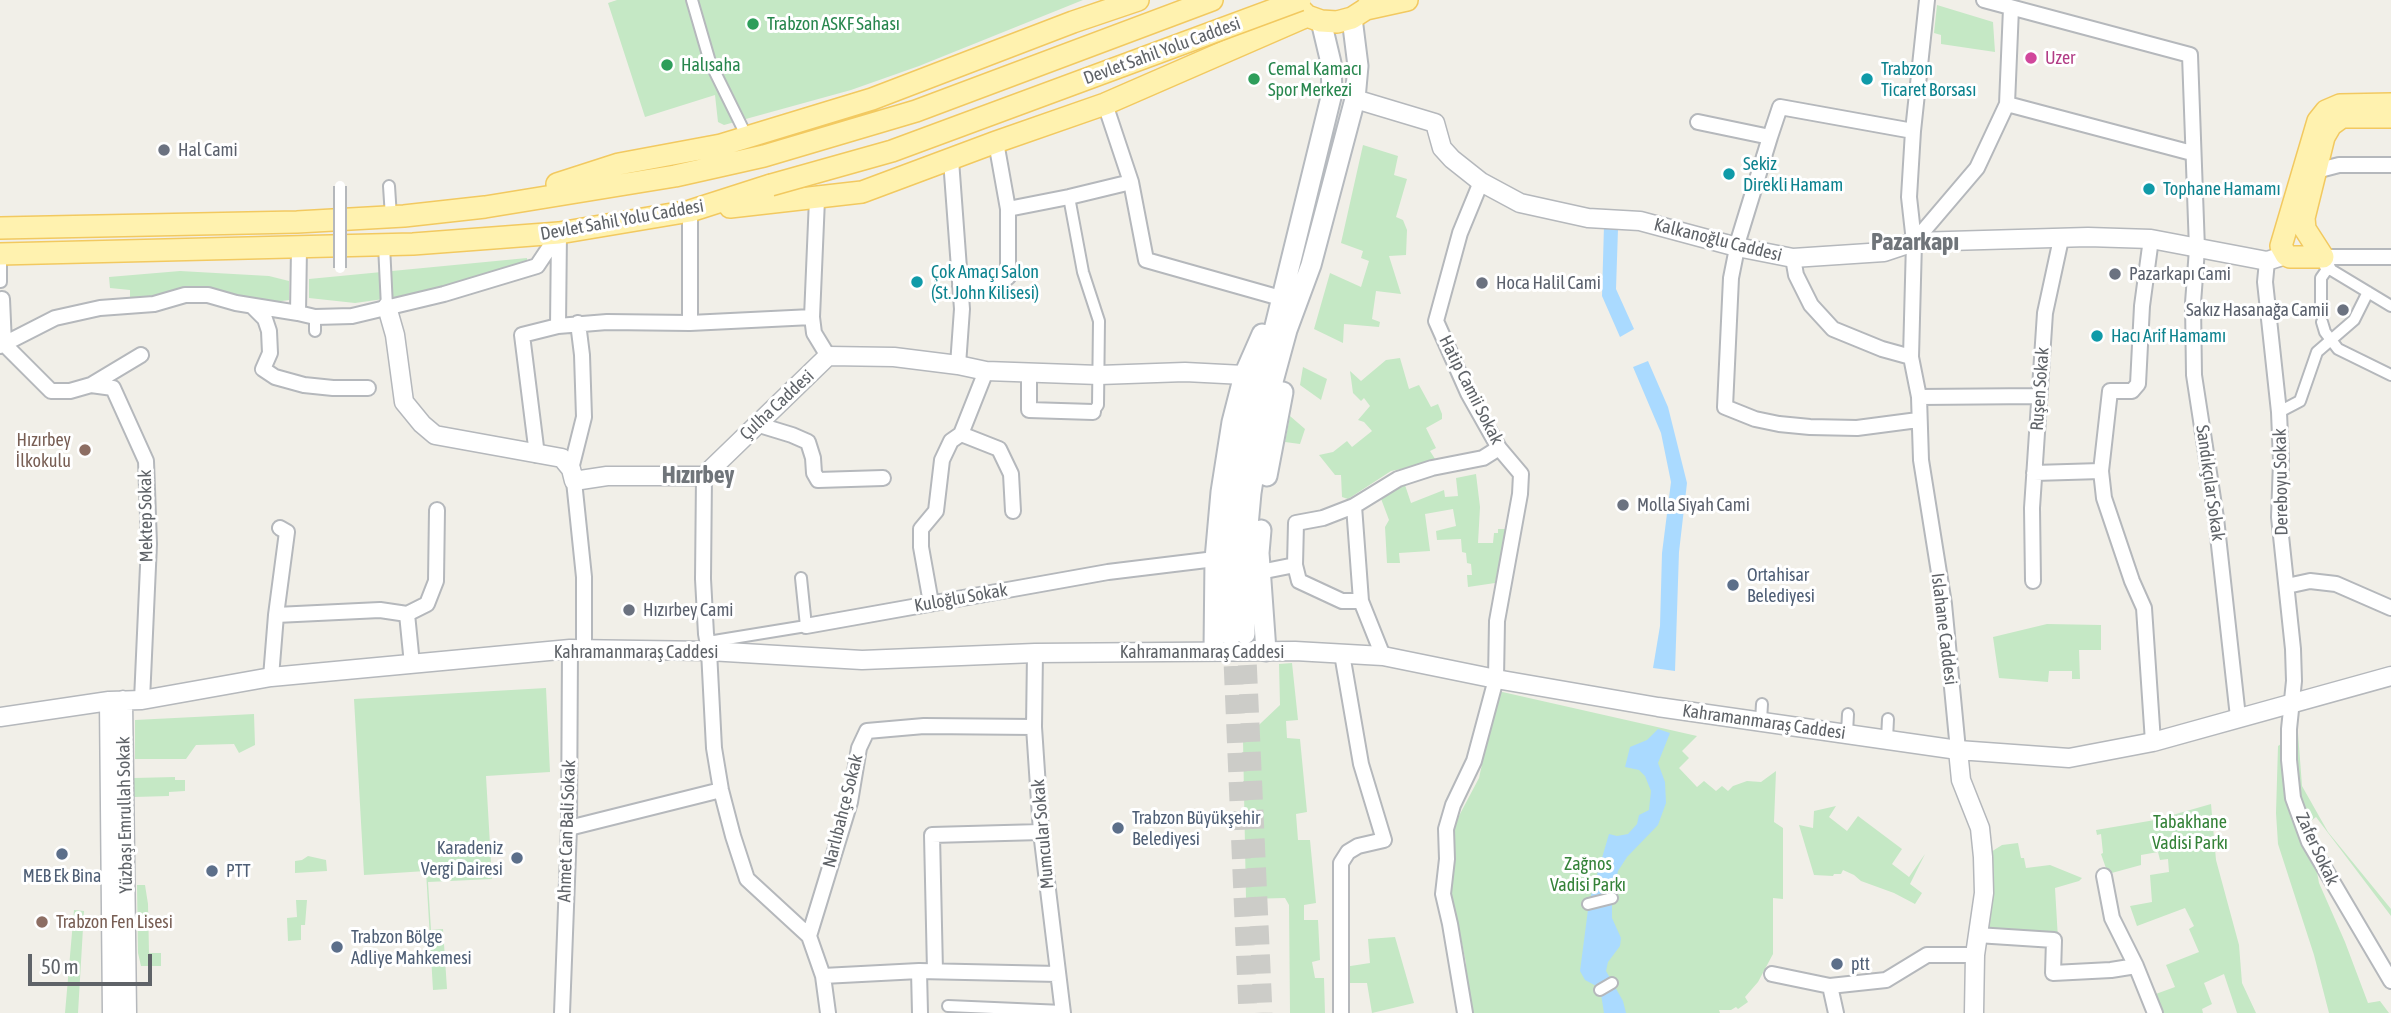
<!DOCTYPE html>
<html>
<head>
<meta charset="utf-8">
<style>
	body { margin:0 }
	#map { position:relative; width:2391px; height:1013px; overflow:hidden; background:#f1efe8; font-family:"Asap Condensed",sans-serif }
	canvas { display:block }
	.scale { position:absolute; left:28px; top:954px; width:124px; height:32px; box-sizing:border-box; border:4px solid #5f6368; border-top:0; padding-left:9px; font-size:21px; line-height:24px; white-space:nowrap; color:#5f6368; -webkit-text-stroke:5px #fff; paint-order:stroke }
</style>
</head>
<body>
<div id="map">
<canvas width="2391" height="1013"></canvas>
<div class="scale">50 m</div>
</div>
<script>
const ctx = document.querySelector('canvas').getContext('2d');
ctx.lineJoin = 'round';
function fill(path, color) { ctx.fillStyle = color; ctx.fill(path, 'evenodd'); }
const toPath = rows => new Path2D(rows.map(r => 'M' + r).join(''));
function stroke(path, color, width, dash) { ctx.strokeStyle = color; ctx.lineWidth = width; ctx.lineCap = dash ? 'butt' : 'round'; ctx.setLineDash(dash || []); ctx.stroke(path); }
function drawText(font, color, halo, rows, align = 'center') {
  ctx.font = font + ' "Asap Condensed",sans-serif'; ctx.lineWidth = 6; ctx.setLineDash([]); ctx.textBaseline = 'middle'; ctx.strokeStyle = halo; ctx.fillStyle = color; for (const [text, x, y, turn = 0] of rows) {
    ctx.save(); ctx.translate(x, y); ctx.rotate((+turn || 0) * Math.PI / 180); ctx.textAlign = isNaN(turn) ? turn : align; if (halo) ctx.strokeText(text, 0, 0); ctx.fillText(text, 0, 0); ctx.restore();
  }
}
fill(toPath([
	[617,0,1083,0,919,66,851,90,724,125,718,122,715,95,645,117,608,3],
	[1937,5,1993,22,1995,52,1941,44,1941,35,1934,33],
	[1363,145,1398,156,1394,175,1407,179,1396,217,1403,220,1407,230,1406,255,1389,256,1401,294,1376,291,1372,319,1380,322,1379,327,1344,324,1343,343,1314,329,1330,273,1361,287,1369,261,1361,258,1363,251,1341,243],
	[527,258,527,261,440,289,391,298,355,303,309,298,309,279],
	[180,271,269,276,289,281,289,300,269,303,236,299,130,303,130,290,110,288,109,277],
	[1400,358,1409,389,1419,385,1431,407,1438,404,1442,414,1442,419,1426,428,1436,448,1430,451,1437,462,1391,471,1348,499,1342,497,1341,475,1335,475,1319,455,1333,452,1347,441,1352,447,1372,431,1364,422,1358,420,1370,406,1364,398,1361,401,1353,393,1350,371,1361,381,1386,360],
	[1303,367,1327,379,1321,400,1300,385],
	[1290,416,1305,429,1300,444,1285,442],
	[1476,474,1480,507,1478,543,1493,543,1494,533,1498,533,1498,529,1507,529,1495,583,1468,587,1467,575,1472,575,1471,564,1467,563,1466,553,1462,552,1461,539,1437,540,1436,531,1456,526,1453,509,1425,514,1430,551,1399,553,1400,563,1387,563,1385,527,1389,520,1380,496,1404,482,1411,503,1444,490,1445,497,1458,496,1456,478],
	[2047,624,2101,625,2101,650,2079,650,2080,679,2072,679,2072,671,2049,671,2048,682,1999,678,1993,637],
	[1292,663,1298,720,1286,721,1287,738,1300,739,1307,812,1296,814,1298,840,1310,840,1316,903,1304,905,1304,920,1318,920,1320,960,1312,962,1315,978,1324,978,1325,1013,1290,1013,1289,905,1285,898,1246,899,1243,740,1280,705,1279,664],
	[546,688,550,772,486,776,492,879,428,882,431,930,443,929,447,989,433,990,426,871,364,875,354,699],
	[1498,691,1697,736,1682,751,1689,758,1679,768,1697,787,1704,781,1716,791,1722,786,1728,791,1733,786,1747,781,1761,782,1776,771,1774,822,1783,828,1783,899,1773,898,1773,954,1758,982,1745,997,1748,1002,1738,1009,1736,1007,1731,1010,1719,1010,1720,1013,1471,1013,1467,998,1466,963,1461,939,1447,894,1451,831,1479,778],
	[254,714,255,745,239,753,234,744,196,745,186,759,135,759,135,720],
	[2298,733,2302,786,2328,832,2391,909,2391,916,2316,817,2308,823,2319,883,2345,942,2368,1003,2380,1001,2389,1013,2329,1013,2314,955,2278,844,2276,813,2278,746],
	[175,777,175,780,185,780,185,791,169,792,169,796,134,797,134,778],
	[2211,804,2216,860,2239,945,2242,983,2256,1013,2237,1013,2224,974,2204,983,2212,1004,2202,1009,2203,1013,2159,1013,2153,995,2175,987,2166,965,2199,952,2189,929,2194,926,2185,908,2137,926,2130,906,2152,902,2150,875,2169,872,2168,859,2160,860,2158,852,2141,855,2141,865,2108,874,2101,854,2103,853,2101,834,2097,835,2096,830,2155,820],
	[1836,806,1829,817,1847,831,1858,816,1902,849,1892,864,1909,877,1925,854,1910,884,1922,893,1915,904,1894,893,1861,881,1854,875,1843,870,1841,874,1834,874,1833,876,1814,875,1799,825,1813,828,1814,811],
	[2018,843,2021,858,2024,858,2026,868,2050,865,2082,878,2079,881,2055,888,2058,939,1981,933,1983,857,2002,845],
	[308,856,326,860,327,871,295,873,295,861,302,860],
	[137,885,145,885,148,904,149,953,161,953,161,966,141,966,138,953],
	[296,900,307,900,305,925,301,925,301,940,288,941,287,918,297,917],
	[74,910,84,911,78,1013,65,1013],
	[1395,937,1414,1003,1372,1013,1367,983,1344,983,1344,967,1370,963,1368,939]
]), '#c5e8c5');
fill(toPath([
	[1604,225,1618,229,1616,289,1634,329,1620,337,1602,296],
	[1648,361,1668,407,1687,483,1679,552,1675,671,1653,668,1660,626,1662,553,1671,482,1661,433,1633,367],
	[1658,729,1670,733,1658,763,1665,782,1666,803,1658,825,1627,857,1618,871,1612,898,1612,918,1621,938,1620,946,1608,962,1606,971,1623,1001,1626,1013,1604,1013,1600,988,1585,980,1580,971,1589,902,1609,834,1617,836,1628,834,1637,824,1639,815,1649,810,1651,791,1645,776,1639,770,1625,767,1630,747,1647,740]
]), '#aadaff');
stroke(toPath([
	[1246,636,1263,1013],
	[1232,637,1248,1013]
]), '#ccccc8', 19, [19, 10]);
const pedestrian = toPath([
	[692,0,710,62,747,137],
	[389,186,391,217],
	[1069,197,1083,272,1099,321,1098,405,1093,412],
	[384,245,387,307],
	[1,254,1,282],
	[2321,312,2321,278,2328,268,2391,306],
	[315,317,315,331],
	[2322,322,2325,332,2338,349,2391,375],
	[2279,412,2300,401,2317,352,2354,320,2368,292],
	[708,642,806,626,801,578],
	[1761,721,1762,704],
	[1847,733,1848,714],
	[1887,739,1888,719],
	[1588,904,1612,898],
	[1600,990,1612,983],
	[948,1006,1063,1011]
]);
const minor = toPath([
	[1927,0,1913,131,1909,197,1914,242,1911,357,1919,397,1921,460,1944,604,1958,750],
	[1984,0,2190,55,2197,249,2193,303,2194,375,2216,518,2238,717],
	[1105,104,1131,182,1146,260,1277,297],
	[2007,104,2192,153],
	[1698,122,1770,137,1780,107,1913,131],
	[1770,137,1739,238,1731,278,1725,407,1755,419,1779,424,1810,427,1857,428,1918,420],
	[951,160,962,309,958,365],
	[2316,171,2339,165,2391,165],
	[817,199,812,317,814,333,828,356],
	[1008,209,1069,197,1131,182],
	[2151,239,2142,306,2138,384,2132,391,2110,391,2101,471,2104,498,2132,581,2144,608,2153,742],
	[1914,242,1977,168,2007,104,2011,8],
	[299,248,298,313,315,317,352,316,444,294,537,266,559,233],
	[1793,258,1796,275,1811,305,1833,329,1882,349,1911,357],
	[2267,261,2265,282,2279,412,2281,461,2279,517,2293,649,2294,681,2289,729,2289,760,2293,798,2309,842,2391,981],
	[2328,268,2323,257,2391,257],
	[960,286,1001,282,1008,277,1008,209,996,142],
	[2,299,4,344,51,391,70,391,91,385,113,388,146,461,149,544,142,700],
	[253,307,265,319,269,331,270,353,263,369,275,377,304,385,333,388,368,388],
	[690,323,690,211],
	[558,326,607,322,690,323,812,317],
	[0,346,55,318,100,308,154,304,185,295,208,295,236,303,298,313],
	[1029,372,1029,410,1093,412],
	[91,385,141,355],
	[1919,397,2039,396],
	[756,424,792,435,808,442,813,458,814,473,818,480,883,478],
	[961,434,999,449,1011,474,1013,511],
	[537,455,522,335,558,326,559,233],
	[571,469,584,417,582,355,578,323],
	[2034,473,2101,471],
	[704,476,703,579,706,634,709,651,714,748,721,790,733,836,747,879,809,936],
	[574,481,584,577,584,649],
	[1354,506,1361,601,1383,656],
	[1295,565,1299,581,1342,601,1361,601],
	[1260,572,1295,565,1296,523,1323,518,1354,506,1398,479,1432,468,1483,458,1499,448],
	[2033,581,2032,508,2045,313,2061,239],
	[2287,586,2310,581,2336,584,2391,608],
	[931,603,921,547,921,529,936,511,942,460,951,441,961,434,986,371],
	[276,615,380,610,407,614],
	[806,626,1108,572,1215,559],
	[1035,653,1034,727,1041,832,1063,1013],
	[412,664,407,614,427,604,436,581,437,510],
	[271,677,276,615,287,532,280,528],
	[569,828,721,790],
	[2104,876,2112,918,2136,966,2155,1013],
	[1977,935,2054,940,2053,973,2111,970,2136,966],
	[919,971,920,1013],
	[935,971,932,835,1041,832],
	[1772,974,1830,986,1886,980,1927,955,1975,955],
	[823,976,919,971,1058,974],
	[1830,986,1836,1013],
	[562,1013,569,828,570,649],
	[828,1013,823,976,809,936,850,802,859,748,867,731,924,726,1034,727],
	[1341,1013,1341,863,1348,852,1358,846,1384,840,1361,764,1342,654],
	[1465,1013,1450,924,1443,894,1447,859,1446,829,1453,805,1474,761,1496,679,1497,621,1520,494,1521,474,1499,448,1468,393,1436,321,1460,233,1481,182]
]);
const tertiary = toPath([
	[1355,99,1435,123,1442,148,1452,159,1481,182,1520,203,1588,218,1640,221,1737,247,1793,258,1884,252,1914,242,2088,237,2151,239,2267,261,2286,255],
	[387,307,395,335,404,402,422,424,435,435,562,458,571,469,574,481,607,476,704,476,828,356,894,357,958,365,986,371,1099,375,1185,372,1244,375],
	[123,700,127,1013],
	[109,701,112,1013],
	[0,717,109,701,142,700,271,677,570,649,709,651,862,660,1035,653,1295,651,1383,656,1496,679,1658,707,1958,750,2069,758,2153,742,2391,676],
	[1958,750,1961,780,1980,828,1983,857,1984,893,1975,955,1974,1013]
]);
const secondary = toPath([
	[1267,476,1283,392],
	[1261,530,1259,553,1266,651],
	[1245,634,1245,559,1251,493,1262,422,1287,330,1311,265,1355,99,1358,66,1352,18],
	[1231,636,1232,555,1236,491,1246,432,1274,330,1332,93,1331,63,1321,21],
	[1214,650,1215,559,1221,492,1232,422,1244,375,1262,334]
]);
const primary = toPath([
	[1298,7,1307,16,1321,21,1337,22,1352,18,1366,9,1372,0],
	[1366,9,1407,0],
	[2391,104,2340,105,2326,111,2318,121,2281,246,2286,255,2290,257,2323,257,2305,229,2304,218,2324,137,2331,125,2342,117,2391,117],
	[557,184,619,164,721,145,872,99,1073,22,1138,0],
	[730,207,862,192,996,142,1105,104,1307,16],
	[0,228,297,222,404,216,485,207,675,176,764,156,916,111,1212,0],
	[0,254,413,244,559,233,690,211,771,185]
]);
stroke(pedestrian, '#b5b8bc', 14);
stroke(minor, '#b5b8bc', 18);
stroke(tertiary, '#b5b8bc', 21);
stroke(secondary, '#b6babf', 23);
stroke(primary, '#f2c960', 24);
stroke(pedestrian, '#fff', 10);
stroke(minor, '#fff', 14);
stroke(tertiary, '#fff', 18);
stroke(secondary, '#fff', 19);
stroke(primary, '#fff2af', 21);
const pedestrianBridge = toPath([
	[340,186,340,268]
]);
const primaryBridge = toPath([
	[771,185,892,151,1300,0]
]);
stroke(pedestrianBridge, '#b5b8bc', 14, []);
stroke(primaryBridge, '#f2c960', 24, []);
stroke(pedestrianBridge, '#fff', 10);
stroke(primaryBridge, '#fff2af', 21);
for (const [x, y, r, color] of [
	[753,24,7,"#2e9e5b"],
	[2031,58,7,"#d1479c"],
	[667,65,7,"#2e9e5b"],
	[1254,79,7,"#2e9e5b"],
	[1867,79,7,"#0f9aa8"],
	[164,150,7,"#6b7280"],
	[1729,174,7,"#0f9aa8"],
	[2149,189,7,"#0f9aa8"],
	[2115,274,7,"#6b7280"],
	[917,282,7,"#0f9aa8"],
	[1482,283,7,"#6b7280"],
	[2343,310,7,"#6b7280"],
	[2097,336,7,"#0f9aa8"],
	[85,450,7,"#8d6e63"],
	[1623,505,7,"#6b7280"],
	[1733,585,7,"#5c6f8a"],
	[629,610,7,"#6b7280"],
	[1118,828,7,"#5c6f8a"],
	[62,854,7,"#5c6f8a"],
	[517,858,7,"#5c6f8a"],
	[212,871,7,"#5c6f8a"],
	[42,922,7,"#8d6e63"],
	[337,947,7,"#5c6f8a"],
	[1837,964,7,"#5c6f8a"]
]) { const dot = new Path2D(); dot.arc(x, y, r, 0, 2 * Math.PI); ctx.fillStyle = color; ctx.fill(dot); stroke(dot, '#fff', 2.5); }
drawText('18px', '#27864d', '#fff', [
	["Trabzon ASKF Sahası",767,24],
	["Halısaha",681,65],
	["Cemal Kamacı",1268,69],
	["Spor Merkezi",1268,90]
], 'left');
drawText('18px', '#5f6368', '#fff', [
	["Devlet Sahil Yolu Caddesi",1162,51,-20],
	["Devlet Sahil Yolu Caddesi",622,220,-10],
	["Kalkanoğlu Caddesi",1718,240,14],
	["Ruşen Sokak",2040,389,-86],
	["Hatip Camii Sokak",1471,390,63],
	["Çulha Caddesi",777,405,-43],
	["Dereboyu Sokak",2281,482,-91],
	["Sandıkçılar Sokak",2210,483,82],
	["Mektep Sokak",146,516,-91],
	["Kuloğlu Sokak",961,598,-10],
	["Islahane Caddesi",1944,629,83],
	["Kahramanmaraş Caddesi",636,652],
	["Kahramanmaraş Caddesi",1202,652],
	["Kahramanmaraş Caddesi",1764,722,8],
	["Narlıbahçe Sokak",843,811,-76],
	["Yüzbaşı Emrullah Sokak",125,815,-91],
	["Ahmet Can Bali Sokak",567,831,-88],
	["Mumcular Sokak",1043,834,-95],
	["Zafer Sokak",2317,849,65]
]);
drawText('18px', '#b23c85', '#fff', [
	["Uzer",2045,58]
], 'left');
drawText('18px', '#0d838f', '#fff', [
	["Trabzon",1881,69],
	["Ticaret Borsası",1881,90],
	["Sekiz",1743,164],
	["Direkli Hamam",1743,185],
	["Tophane Hamamı",2163,189],
	["Çok Amaçı Salon",931,272],
	["(St. John Kilisesi)",931,293],
	["Hacı Arif Hamamı",2111,336]
], 'left');
drawText('18px', '#5b616d', '#fff', [
	["Hal Cami",178,150],
	["Pazarkapı Cami",2129,274],
	["Hoca Halil Cami",1496,283],
	["Sakız Hasanağa Camii",2329,310,"right"],
	["Molla Siyah Cami",1637,505],
	["Hızırbey Cami",643,610]
], 'left');
drawText('18px', '#785e54', '#fff', [
	["Hızırbey",71,440],
	["İlkokulu",71,461],
	["Trabzon Fen Lisesi",56,922,"left"]
], 'right');
drawText('18px', '#4e5e75', '#fff', [
	["Ortahisar",1747,575],
	["Belediyesi",1747,596],
	["Trabzon Büyükşehir",1132,818],
	["Belediyesi",1132,839],
	["Karadeniz",503,848,"right"],
	["Vergi Dairesi",503,869,"right"],
	["PTT",226,871],
	["MEB Ek Bina",62,876,"center"],
	["Trabzon Bölge",351,937],
	["Adliye Mahkemesi",351,958],
	["ptt",1851,964]
], 'left');
drawText('18px', '#348238', '#fff', [
	["Tabakhane",2190,822],
	["Vadisi Parkı",2190,843],
	["Zağnos",1588,864],
	["Vadisi Parkı",1588,885]
]);
drawText('bold 24px', '#70757a', '#fff', [
	["Pazarkapı",1915,242],
	["Hızırbey",698,475]
]);
</script>
</body>
</html>
